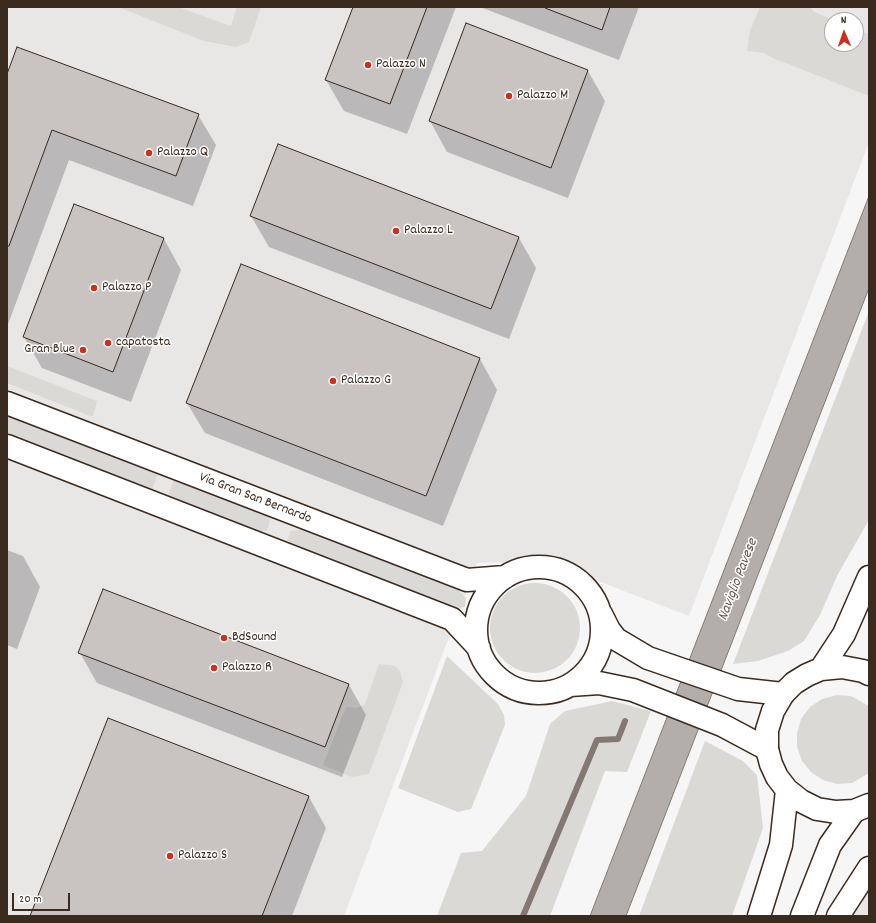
<!DOCTYPE html>
<html>
<head>
<meta charset="utf-8">
<style>
	body { margin:0 }
	#map { position:relative; width:876px; height:923px; overflow:hidden; background:#f7f6f6; font-family:Dekko,sans-serif }
	canvas { display:block }
	.frame { position:absolute; inset:0; border:8px solid #3b2a1e; pointer-events:none }
	.north { position:absolute; left:824px; top:12px; width:40px; height:40px; box-sizing:border-box; background:#fff; border:1px solid #b1aaa5; border-radius:50%; rotate:358deg; font-size:11px; font-weight:700; line-height:16px; text-align:center; color:#3b2a1e }
	.north::after { content:''; display:block; margin:auto; width:14px; height:18px; background:#c8321e; clip-path:polygon(50% 0,100% 100%,50% 72%,0 100%) }
	.scale { position:absolute; left:12px; top:893px; width:58px; height:18px; box-sizing:border-box; border:2px solid #3b2a1e; border-top:0; padding-left:5px; font-size:12px; line-height:14px; white-space:nowrap; color:#3b2a1e; -webkit-text-stroke:3px #fff; paint-order:stroke }
</style>
</head>
<body>
<div id="map">
<canvas width="876" height="923"></canvas>
<div class="frame"></div>
<div class="north">N</div>
<div class="scale">20 m</div>
</div>
<script>
const ctx = document.querySelector('canvas').getContext('2d');
ctx.lineJoin = 'round';
function fill(path, color) { ctx.fillStyle = color; ctx.fill(path, 'evenodd'); }
const toPath = rows => new Path2D(rows.map(r => 'M' + r).join(''));
function stroke(path, color, width, dash) { ctx.strokeStyle = color; ctx.lineWidth = width; ctx.lineCap = dash ? 'butt' : 'round'; ctx.setLineDash(dash || []); ctx.stroke(path); }
function drawText(font, color, halo, rows, align = 'center') {
  ctx.font = font + ' Dekko,sans-serif'; ctx.lineWidth = 3; ctx.setLineDash([]); ctx.textBaseline = 'middle'; ctx.strokeStyle = halo; ctx.fillStyle = color; for (const [text, x, y, turn = 0] of rows) {
    ctx.save(); ctx.translate(x, y); ctx.rotate((+turn || 0) * Math.PI / 180); ctx.textAlign = isNaN(turn) ? turn : align; if (halo) ctx.strokeText(text, 0, 0); ctx.fillText(text, 0, 0); ctx.restore();
  }
}
fill(toPath([
	[7,7,869,7,869,142,689,616,598,581,541,562,477,563,344,916,7,916],
	[832,20,856,20,856,44,832,44],
	[869,886,869,916,851,916]
]), '#e9e7e6');
fill(toPath([
	[118,7,178,7,231,26,237,7,261,7,249,42,236,47,204,41],
	[760,7,810,7,814,12,834,20,832,20,832,44,856,44,856,29,869,34,869,96,773,58,764,53,747,51,750,31],
	[869,311,869,520,838,574,820,615,804,641,788,651,758,661,733,664],
	[7,366,97,401,93,417,7,383],
	[7,415,158,474,152,490,7,435],
	[174,479,267,515,270,519,267,531,260,531,168,496],
	[304,529,455,587,466,598,465,607,454,609,293,545,287,540,291,531],
	'490 628a45 45 0 1 1 90 0a45 45 0 1 1-90 0Z',
	[447,656,498,704,504,715,505,725,471,809,458,812,398,788],
	[379,664,395,666,400,671,403,682,369,774,352,777,323,765,346,707,357,708,365,704],
	[837,695,851,696,869,706,869,773,852,783,837,784,823,780,811,772,802,761,797,747,797,733,801,719,810,707,822,699],
	[612,701,651,711,627,772,605,771,550,916,437,916,461,853,482,851,526,796,550,724,565,711],
	[705,741,743,761,757,775,763,828,732,916,639,916]
]), '#dbd9d6');
const water = toPath([
	[869,196,869,288,626,916,590,916,869,196]
]);
fill(water, '#b4aeaa');
stroke(water, '#847972', 1);
fill(toPath([
	[354,7,456,7,407,134,344,111,326,80],
	[480,7,639,7,619,60],
	[467,25,588,71,605,101,568,198,447,152,430,121],
	[7,77,198,115,216,145,193,206,69,160,7,327],
	[279,146,519,238,536,268,509,339,269,247,251,216],
	[164,239,181,270,131,402,42,368,24,337],
	[480,359,497,390,443,526,205,433,187,403],
	[7,550,23,556,40,587,17,649,7,645],
	[80,653,349,685,366,715,342,777,97,683],
	[109,719,309,797,326,828,292,916,31,916]
]), '#0003');
stroke(toPath([
	[523,916,597,740,618,739,625,721]
]), '#847972', 6);
const building = toPath([
	[353,7,427,7,390,104,325,80,353,7],
	[545,7,610,7,602,30,545,8,545,7],
	[466,23,588,70,551,168,429,121,466,23],
	[17,47,199,114,176,176,52,130,9,246,7,246,7,74,17,47],
	[278,144,519,237,491,309,250,216,278,144],
	[74,204,164,238,113,372,23,337,74,204],
	[241,264,480,358,426,496,186,403,241,264],
	[103,589,349,684,325,747,78,653,103,589],
	[108,718,309,796,262,916,30,916,108,718]
]);
fill(building, '#c9c3c1');
stroke(building, '#3b2a1e', 1);
const secondary = toPath([
	[7,403,467,580,505,577],
	[7,446,452,619,479,648],
	'476 630a63 63 0 1 1 126 0a63 63 0 1 1-126 0Z',
	[601,614,609,630,616,639,648,658,738,689,783,694],
	[570,685,599,683,633,690,722,725,767,749],
	[838,916,869,868]
]);
const primary = toPath([
	[821,669,844,634,869,577],
	[869,674,863,671,842,667,821,669,807,675,794,683,783,694,773,711,767,730,767,749,771,764,777,777,787,790,801,801,817,809,836,812,854,811,869,805],
	[759,916,781,845,787,790],
	[802,916,830,845,854,811]
]);
stroke(secondary, '#3b2a1e', 25);
stroke(primary, '#3b2a1e', 25);
stroke(secondary, '#fff', 22);
stroke(primary, '#fff', 22);
for (const [x, y, r, color] of [
	[368,65,4,"#c8321e"],
	[509,96,4,"#c8321e"],
	[149,153,4,"#c8321e"],
	[396,231,4,"#c8321e"],
	[94,288,4,"#c8321e"],
	[108,343,4,"#c8321e"],
	[83,350,4,"#c8321e"],
	[333,381,4,"#c8321e"],
	[224,638,4,"#c8321e"],
	[214,668,4,"#c8321e"],
	[170,856,4,"#c8321e"]
]) { const dot = new Path2D(); dot.arc(x, y, r, 0, 2 * Math.PI); ctx.fillStyle = color; ctx.fill(dot); stroke(dot, '#fff', 1.5); }
drawText('14px', '#3b2a1e', '#fff', [
	["Palazzo N",376,65],
	["Palazzo M",517,96],
	["Palazzo Q",157,153],
	["Palazzo L",404,231],
	["Palazzo P",102,288],
	["capatosta",116,343],
	["Gran Blue",75,350,"right"],
	["Palazzo G",341,381],
	["BdSound",232,638],
	["Palazzo R",222,668],
	["Palazzo S",178,856]
], 'left');
drawText('14px', '#3b2a1e', '#fff', [
	["Via Gran San Bernardo",255,499,21]
]);
drawText('italic 15px', '#65584f', '#fff', [
	["Naviglio Pavese",739,580,-69]
]);
</script>
</body>
</html>
